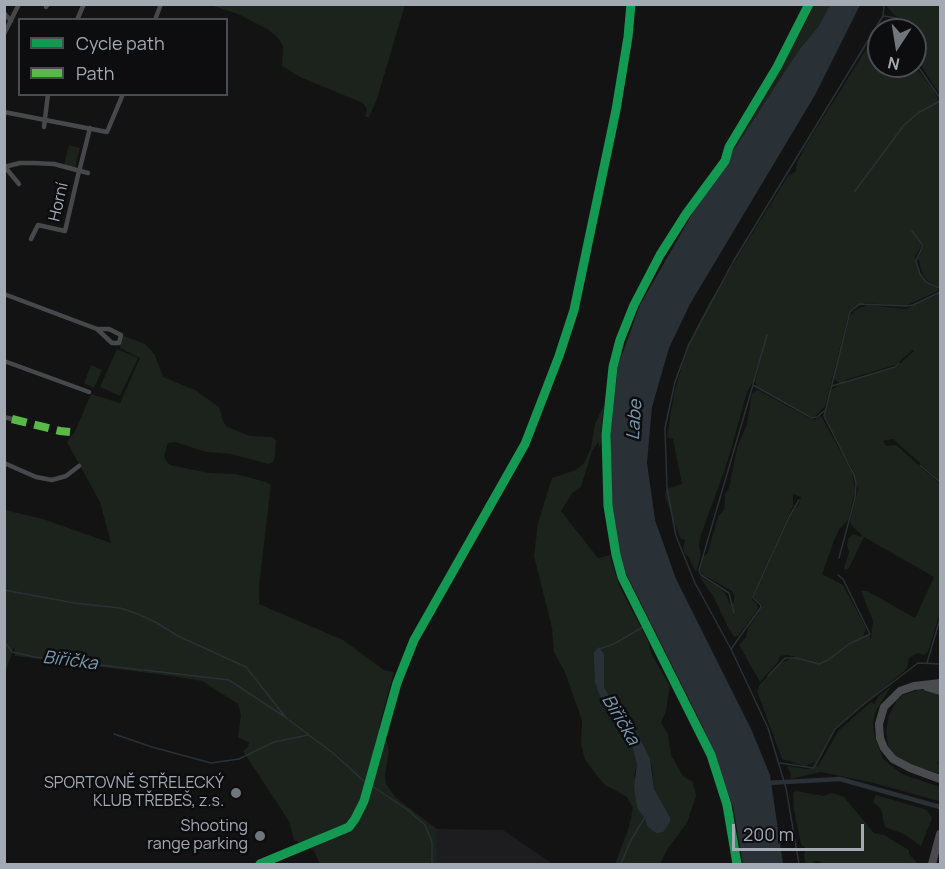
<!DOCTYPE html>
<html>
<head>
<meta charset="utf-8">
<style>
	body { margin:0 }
	#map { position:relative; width:945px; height:869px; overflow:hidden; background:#131313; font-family:Manrope,sans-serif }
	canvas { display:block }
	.frame { position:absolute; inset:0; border:6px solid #a4aab4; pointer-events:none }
	.legend { position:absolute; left:18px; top:18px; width:210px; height:78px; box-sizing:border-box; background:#0d0d0f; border:2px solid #494c51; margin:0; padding:8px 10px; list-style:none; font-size:18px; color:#a4aab4 }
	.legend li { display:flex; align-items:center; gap:12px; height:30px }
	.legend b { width:30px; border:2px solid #494c51 }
	.north { position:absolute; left:867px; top:18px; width:60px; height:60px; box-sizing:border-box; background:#0d0d0f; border:2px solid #494c51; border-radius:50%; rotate:192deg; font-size:16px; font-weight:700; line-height:24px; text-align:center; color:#a4aab4 }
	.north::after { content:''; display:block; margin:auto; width:21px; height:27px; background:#71757c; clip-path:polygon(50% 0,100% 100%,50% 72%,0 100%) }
	.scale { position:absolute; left:732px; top:824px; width:132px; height:27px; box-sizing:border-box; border:3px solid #a4aab4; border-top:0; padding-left:8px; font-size:18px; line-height:21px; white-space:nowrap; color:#a4aab4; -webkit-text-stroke:4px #0d0d0f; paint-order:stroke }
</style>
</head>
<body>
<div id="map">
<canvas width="945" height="869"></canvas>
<div class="frame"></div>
<ul class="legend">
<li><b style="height:8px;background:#139951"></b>Cycle path</li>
<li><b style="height:8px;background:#58b947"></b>Path</li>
</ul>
<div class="north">N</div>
<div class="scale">200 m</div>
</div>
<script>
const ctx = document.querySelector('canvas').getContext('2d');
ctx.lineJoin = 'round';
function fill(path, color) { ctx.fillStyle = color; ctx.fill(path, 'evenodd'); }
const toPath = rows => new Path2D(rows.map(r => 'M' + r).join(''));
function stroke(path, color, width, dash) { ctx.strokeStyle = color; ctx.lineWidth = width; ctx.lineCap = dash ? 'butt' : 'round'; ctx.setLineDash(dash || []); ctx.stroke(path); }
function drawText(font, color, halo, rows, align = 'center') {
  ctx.font = font + ' Manrope,sans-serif'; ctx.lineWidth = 5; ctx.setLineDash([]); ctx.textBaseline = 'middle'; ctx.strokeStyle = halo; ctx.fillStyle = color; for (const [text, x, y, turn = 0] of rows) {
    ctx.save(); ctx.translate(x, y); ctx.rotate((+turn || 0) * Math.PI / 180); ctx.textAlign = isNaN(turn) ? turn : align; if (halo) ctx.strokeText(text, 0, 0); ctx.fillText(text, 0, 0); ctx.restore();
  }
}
fill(toPath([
	[437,829,503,830,553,864,437,864]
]), '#1d1d1f');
fill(toPath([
	[210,5,405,5,377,99,369,117,365,117,367,109,363,103,302,78,282,66,283,46,278,38,269,30,238,14],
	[811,5,830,5,818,27,799,50,728,160,733,142,786,53],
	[886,5,940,5,940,95,916,58,915,30,907,30,901,19,894,15],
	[884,21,896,21,905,30,879,30,879,66,915,66,915,60,919,72,933,89,940,103,940,287,928,281,923,275,918,258,924,245,918,237,922,245,915,257,919,271,928,283,938,288,938,291,905,306,865,303,853,310,848,316,825,406,814,418,757,387,755,382,766,339,753,382,747,392,728,460,701,535,699,545,701,555,696,572,688,556,685,554,683,548,685,540,680,538,665,496,666,489,682,484,673,439,667,437,674,393,688,345,709,303,788,176,796,171,797,162,809,140],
	[69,145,80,148,75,168,64,165],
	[940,292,940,481,893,439,883,441,886,446,896,445,940,484,940,613,928,652,924,655,918,653,909,658,907,668,903,672,835,728,815,766,818,766,839,730,871,702,874,704,879,696,891,686,876,711,873,722,874,733,883,759,902,774,940,787,940,795,939,801,870,782,821,772,790,779,791,774,787,766,807,769,814,767,812,766,815,762,805,766,782,759,757,691,760,684,780,663,796,657,787,655,780,656,778,662,760,682,739,645,746,637,748,628,763,605,754,598,754,595,792,512,799,504,801,497,793,494,793,506,752,596,752,600,757,604,758,609,738,636,734,637,728,627,713,596,699,576,718,587,725,593,730,604,734,603,734,596,732,591,703,575,700,569,703,557,708,552,718,516,724,510,725,494,729,488,737,448,747,424,752,393,758,390,811,419,814,420,821,416,852,472,855,491,848,520,840,528,835,538,822,574,843,585,866,628,863,638,869,635,871,639,873,621,861,591,867,591,915,618,934,577,864,537,849,568,846,570,844,568,849,552,847,545,848,539,853,534,861,537,862,535,853,527,850,522,858,489,852,468,834,437,825,419,824,414,831,390,841,384,834,379,834,375,850,316,855,310,867,305,906,309],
	[913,350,914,351,896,367,845,382,845,380,895,365],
	[121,335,145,344,150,349,155,355,163,377,195,390,219,407,223,421,227,427,250,436,272,437,276,440,275,456,273,462,269,464,231,454,206,452,175,442,168,443,164,456,166,461,170,465,209,473,236,474,266,482,271,485,259,586,259,604,343,640,384,670,394,672,379,728,387,742,389,750,385,775,386,784,396,798,437,829,437,864,320,864,314,851,294,840,289,821,243,751,248,747,249,743,238,737,241,715,238,704,202,681,172,676,15,656,14,647,5,673,5,510,43,519,111,543,100,502,67,442,76,429,91,394,120,403,140,358,120,348],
	[117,349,138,358,120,396,100,387],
	[91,365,102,370,94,388,84,383],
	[604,405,600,449,598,442,592,451,581,487,572,493,561,511,598,558,610,555,619,585,648,641,652,655,670,686,666,711,661,723,668,734,671,755,683,776,693,782,696,796,687,823,668,848,660,864,615,864,629,827,633,808,627,797,604,784,585,760,581,744,582,721,565,672,554,652,552,628,534,556,538,523,552,478,576,470,584,463,591,448,595,424],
	[602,650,604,687,618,710,636,730,652,766,654,789,670,817,647,826,634,776,637,764,630,739,614,714,603,704],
	[920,689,940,695,940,760,936,765,940,762,940,774,906,763,894,756,888,745,886,731,889,715,897,700,903,695],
	[796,791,824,796,832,793,844,797,874,833,884,835,909,850,909,854,918,864,826,864,816,861,812,864,805,864,804,855,806,849,801,844,794,810,793,793],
	[876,795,927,810,932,818,921,846,904,834,885,827,881,809,873,802]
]), '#1c221c');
fill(toPath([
	[830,5,860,5,815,95,690,304,669,348,652,407,647,463,655,520,676,579,752,731,770,775,783,864,743,864,733,806,703,727,626,573,613,531,609,450,618,366,640,305,694,211,799,50,818,27],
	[599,647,604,654,604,687,618,710,636,730,650,759,654,789,670,817,670,822,663,832,657,833,653,831,647,826,645,818,637,808,634,787,637,764,630,739,615,714,603,704,595,682,594,658,594,652]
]), '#293136');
stroke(toPath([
	[883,16,897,18,901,21,905,30],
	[915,56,919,68,940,98],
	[855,191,904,125,918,113,940,101],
	[912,231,923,245,916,261,920,274,926,282,940,288],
	[753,384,767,335],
	[832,386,895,367,899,363],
	[920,465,940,482],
	[839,558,855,498,856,484,854,475,824,416,850,312,859,304,906,306,913,305,940,292],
	[4,590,74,603,120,608,138,614,157,623,178,636,246,667,287,719],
	[734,613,729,593,701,575,699,570,753,385,812,418,817,417,824,411],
	[4,641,12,652,35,657,142,670],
	[599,649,614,644,653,621],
	[731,649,761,607,761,605,753,598,753,596,789,517,799,500],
	[927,663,940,619],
	[144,670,229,680,285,717],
	[768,676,785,658,796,658,819,664,828,660,849,644,870,634,843,579,838,575],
	[289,720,334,754,364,781],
	[114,734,152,747,211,763,239,759,274,742,308,735],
	[780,763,814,768,835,729,864,704,918,663,940,664],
	[372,786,408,810,425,825,432,842,432,864],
	[621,864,631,840,645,817],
	[799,864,786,788,768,728,731,649,695,583,676,536,667,488,665,428,675,382,689,344,733,262,883,16,884,4]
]), '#293136', 1.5);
stroke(toPath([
	[767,783,840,779,940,807]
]), '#293136', 4.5);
stroke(toPath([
	[46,7,48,4],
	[4,13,11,21],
	[77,20,84,4],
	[155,20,161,4],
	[4,34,19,4],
	[4,112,107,132,123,94],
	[44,127,48,94],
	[4,167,20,163,34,163,54,164,88,173],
	[5,167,19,184],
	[80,168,90,128],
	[31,239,38,225,65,231,79,171],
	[4,294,97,329,109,329,121,335,119,343,112,343,97,329],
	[4,361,89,392],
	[4,417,12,419],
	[4,463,36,477,52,480,66,476,79,466]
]), '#47484c', 4.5);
stroke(toPath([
	[260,864,342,830,349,827,355,819,364,801,397,683,414,640,525,444,559,356,574,310,616,110,628,37,631,4]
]), '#46474a', 7);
stroke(toPath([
	[940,683,914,686,900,691,884,707,879,724,880,738,884,748,893,759,910,768,940,779],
	[927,687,940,691],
	[932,864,940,834]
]), '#494b4e', 8);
stroke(toPath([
	[12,419,60,431,70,432]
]), '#58b947', 8, [15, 8]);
stroke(toPath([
	[260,864,342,830,349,827,355,819,364,801,397,683,414,640,525,444,559,356,574,310,616,110,628,37,631,4],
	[737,864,727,805,711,755,622,577,616,555,608,506,606,435,613,367,620,340,634,305,660,255,686,214,725,161,729,147,777,67,809,4]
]), '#139951', 9);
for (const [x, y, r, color] of [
	[236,793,6,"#71757c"],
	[260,836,6,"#71757c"]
]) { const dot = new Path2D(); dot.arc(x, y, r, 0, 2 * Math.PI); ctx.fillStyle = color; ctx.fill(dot); stroke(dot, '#0d0d0f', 2); }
drawText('16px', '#a4aab4', '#0d0d0f', [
	["Horní",59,202,-77]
]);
drawText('16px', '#a4aab4', '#0d0d0f', [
	["SPORTOVNĚ STŘELECKÝ",224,784],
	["KLUB TŘEBEŠ, z.s.",224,802],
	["Shooting",248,827],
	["range parking",248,845]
], 'right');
drawText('italic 18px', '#7a99b0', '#0d0d0f', [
	["Labe",635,420,-86],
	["Biřička",70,661,7],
	["Biřička",620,720,59]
]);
</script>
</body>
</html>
